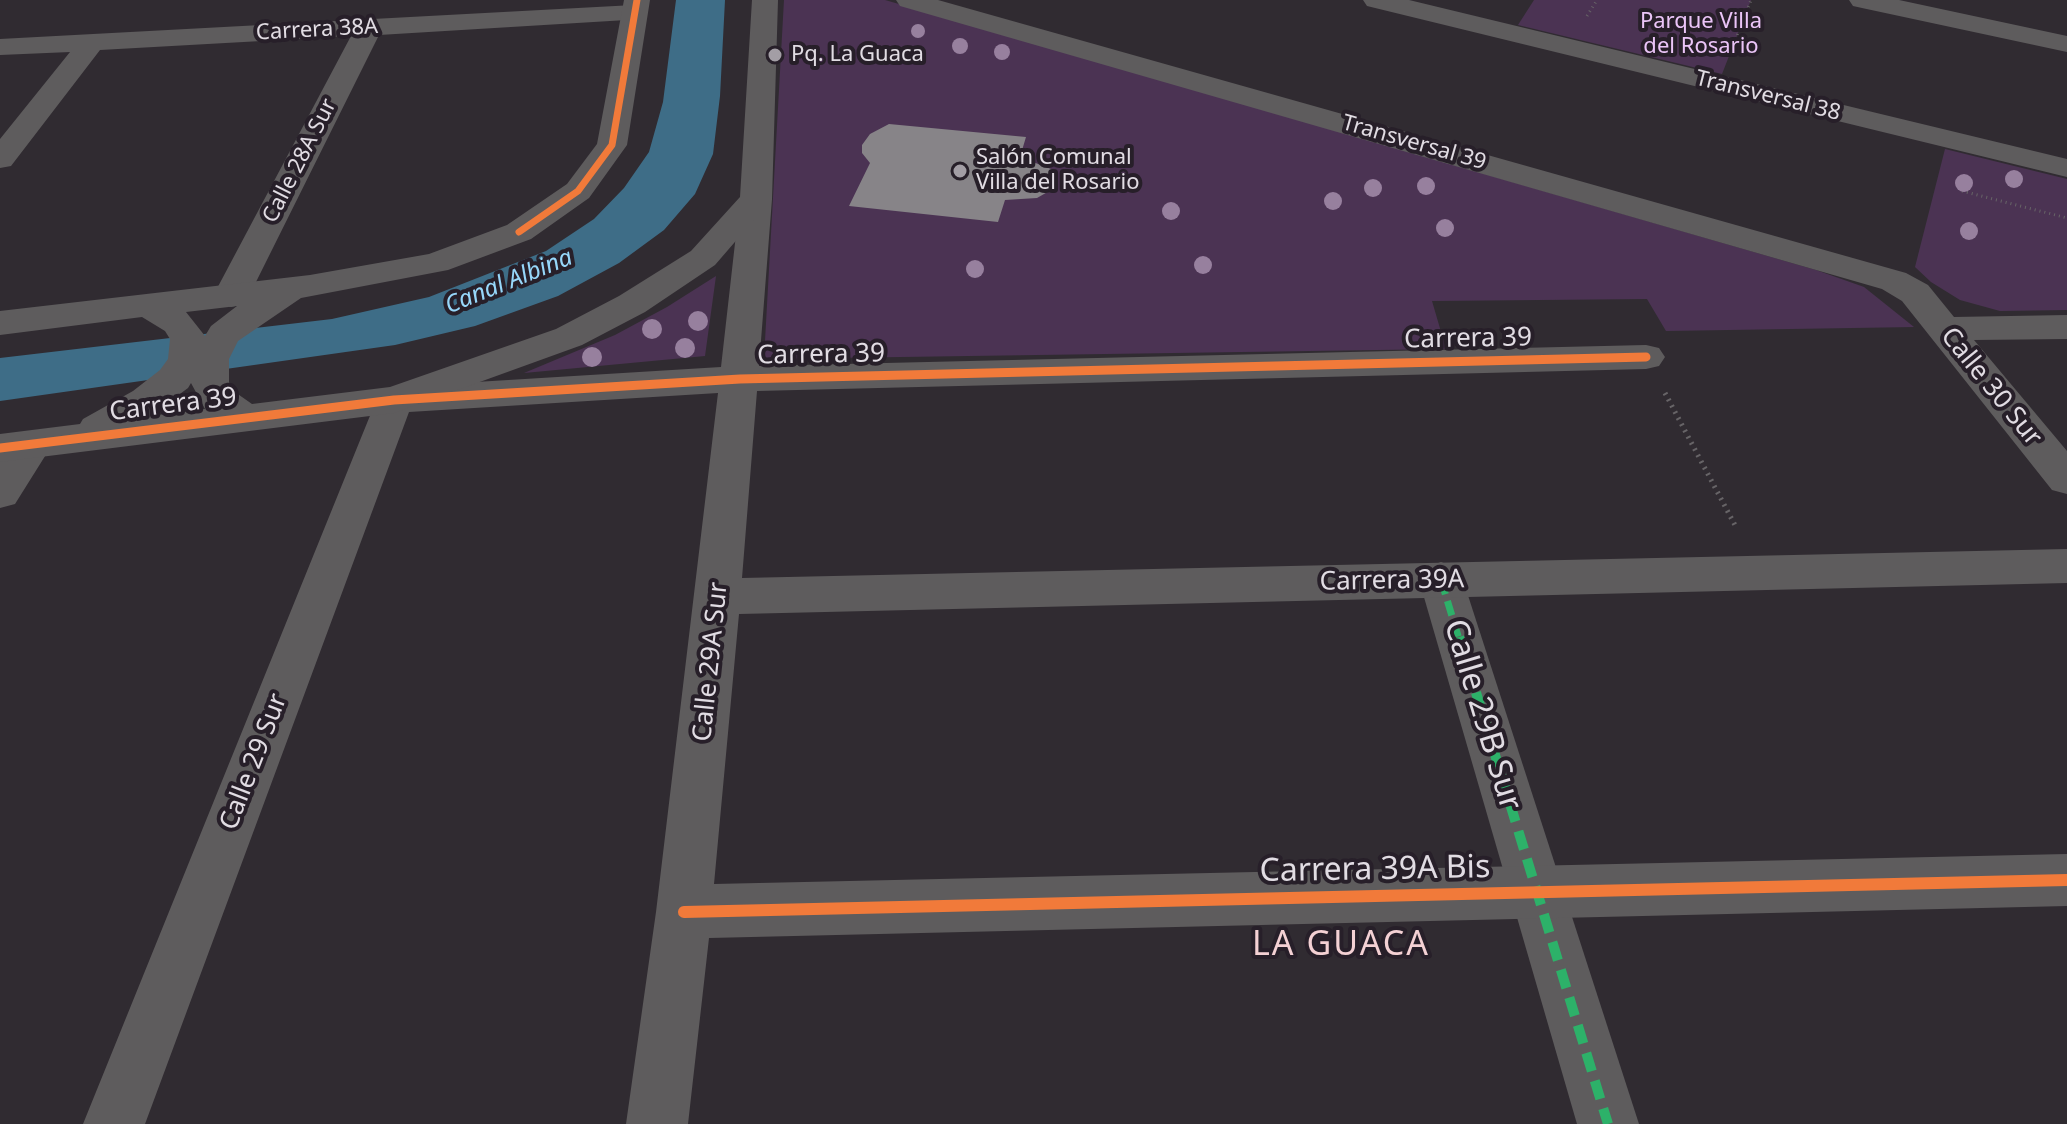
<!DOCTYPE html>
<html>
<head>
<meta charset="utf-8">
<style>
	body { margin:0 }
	canvas { display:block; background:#302b31 }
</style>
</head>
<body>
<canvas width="2067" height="1124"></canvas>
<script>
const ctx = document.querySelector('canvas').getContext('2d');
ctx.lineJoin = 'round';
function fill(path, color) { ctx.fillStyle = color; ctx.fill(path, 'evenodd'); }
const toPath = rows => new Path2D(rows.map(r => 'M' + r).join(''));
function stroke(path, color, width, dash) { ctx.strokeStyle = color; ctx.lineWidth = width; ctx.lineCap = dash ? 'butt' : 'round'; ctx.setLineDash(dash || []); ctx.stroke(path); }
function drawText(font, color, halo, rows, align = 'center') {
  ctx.font = font + ' "Noto Sans",sans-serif'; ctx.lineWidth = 8; ctx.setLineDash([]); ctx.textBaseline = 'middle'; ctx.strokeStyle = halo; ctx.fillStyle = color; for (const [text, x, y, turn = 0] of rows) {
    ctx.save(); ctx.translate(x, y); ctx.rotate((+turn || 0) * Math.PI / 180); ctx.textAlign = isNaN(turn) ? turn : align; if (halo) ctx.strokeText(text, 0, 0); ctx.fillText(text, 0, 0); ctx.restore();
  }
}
fill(toPath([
	[784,0,885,0,1816,270,1864,287,1914,327,1666,331,1647,299,1432,301,1446,349,764,359],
	[1534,0,1751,0,1722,74,1518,25],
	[1945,149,2067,179,2067,310,2000,311,1960,300,1931,282,1915,267],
	[716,276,705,356,524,373,615,335,667,307]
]), '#4b3353');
fill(toPath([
	[676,0,725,0,720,96,713,154,695,194,664,230,619,263,558,296,475,326,395,345,0,401,0,358,332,319,429,297,546,251,594,219,624,188,649,152,663,102]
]), '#3e6d87');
fill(toPath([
	[889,124,1026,137,1020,157,1051,169,1056,173,1058,182,1051,190,1037,198,1005,200,998,222,849,206,870,163,862,153,862,145,870,134]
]), '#878488');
stroke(toPath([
	[1587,16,1597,0],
	[1732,49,1751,0],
	[1962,191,2067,218]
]), '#676467', 3, [1, 4]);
stroke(toPath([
	[1665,393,1737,529]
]), '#676467', 5, [2, 5]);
fill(toPath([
	[1441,562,1457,568,1463,580,1639,1124,1577,1124,1419,580,1425,568,1441,562]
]), '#5e5c5d');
fill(toPath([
	[896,0,938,0,1906,273,1928,285,1954,317,2067,315,2067,339,1974,340,2067,451,2067,494,2052,490,1902,301,1882,289,900,6,896,0],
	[1363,0,1409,0,2067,159,2067,177,1367,6,1363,0],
	[1849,0,1899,0,2067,36,2067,52,1862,8,1853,6,1849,0],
	[634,5,643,7,647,13,643,19,379,35,249,296,244,304,231,307,218,304,213,296,351,36,100,50,11,166,0,168,0,139,70,52,0,55,0,39,634,5],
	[756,189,767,192,772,199,759,366,1646,345,1659,348,1665,357,1659,366,1646,369,757,391,742,578,2067,549,2067,583,739,614,714,884,2067,854,2067,906,709,938,688,1124,626,1124,656,912,718,393,409,412,145,1124,83,1124,380,391,394,387,721,367,740,199,745,192,756,189],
	[32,431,46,435,52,445,15,504,0,508,0,461,18,435,32,431]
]), '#5e5c5d');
fill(toPath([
	[624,0,650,0,627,145,589,198,531,239,448,270,301,298,238,341,229,359,229,382,232,390,252,404,390,387,556,329,619,296,691,251,740,197,752,0,778,0,772,199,715,265,645,312,582,345,394,413,0,462,0,434,80,424,83,419,133,391,160,370,168,359,170,339,165,331,142,317,0,335,0,311,310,275,429,254,507,225,567,184,597,144,624,0],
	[237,306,211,326,205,336,186,312,237,306],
	[191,383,205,409,150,416,188,388,191,383]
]), '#5e5c5d');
stroke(toPath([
	[1441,580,1459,639]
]), '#2db169', 7, [15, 7]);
stroke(toPath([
	[1459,637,1608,1124]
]), '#2db169', 10, [19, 10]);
stroke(toPath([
	[519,232,578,191,612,145,637,0]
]), '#f17a3a', 7);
stroke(toPath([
	[0,448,394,400,740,379,1646,357]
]), '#f17a3a', 9);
stroke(toPath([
	[684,912,2067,880]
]), '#f17a3a', 12);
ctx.fillStyle = '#97809e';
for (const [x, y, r] of [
	[918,31,7],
	[960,46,8],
	[1002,52,8],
	[2014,179,9],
	[1116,182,9],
	[1964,183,9],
	[1426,186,9],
	[1373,188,9],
	[1333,201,9],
	[1171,211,9],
	[1445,228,9],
	[1969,231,9],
	[1203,265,9],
	[975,269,9],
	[698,321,10],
	[652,329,10],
	[685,348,10],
	[592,357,10]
]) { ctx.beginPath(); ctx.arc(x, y, r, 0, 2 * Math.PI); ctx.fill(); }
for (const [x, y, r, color] of [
	[775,55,8,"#a39ea5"],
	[960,171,8,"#a39ea5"]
]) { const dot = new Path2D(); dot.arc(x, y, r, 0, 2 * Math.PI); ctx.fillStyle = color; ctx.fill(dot); stroke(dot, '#271f29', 3); }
drawText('22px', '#ebc5f8', '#271f29', [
	["Parque Villa",1701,22],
	["del Rosario",1701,47]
]);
drawText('22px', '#e1dce3', '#271f29', [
	["Carrera 38A",317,30,-3],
	["Transversal 38",1768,96,14],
	["Transversal 39",1414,143,16],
	["Calle 28A Sur",300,161,-63]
]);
drawText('22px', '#e1dce3', '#271f29', [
	["Pq. La Guaca",791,55],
	["Salón Comunal",976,158],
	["Villa del Rosario",976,183]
], 'left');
drawText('italic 24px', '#97d7fa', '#271f29', [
	["Canal Albina",509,282,-22]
]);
drawText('26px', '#e1dce3', '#271f29', [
	["Carrera 39",1468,339,-1],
	["Carrera 39",821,355,-1],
	["Calle 30 Sur",1991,387,51],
	["Carrera 39",173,405,-7],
	["Carrera 39A",1392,581,-1],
	["Calle 29A Sur",711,662,-84],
	["Calle 29 Sur",254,762,-69]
]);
drawText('32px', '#e1dce3', '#271f29', [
	["Calle 29B Sur",1482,715,73],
	["Carrera 39A Bis",1375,870,-1]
]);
ctx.letterSpacing = '2px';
drawText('34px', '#f4d1d4', '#271f29', [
	["LA GUACA",1341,945]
]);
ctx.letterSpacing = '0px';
</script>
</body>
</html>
